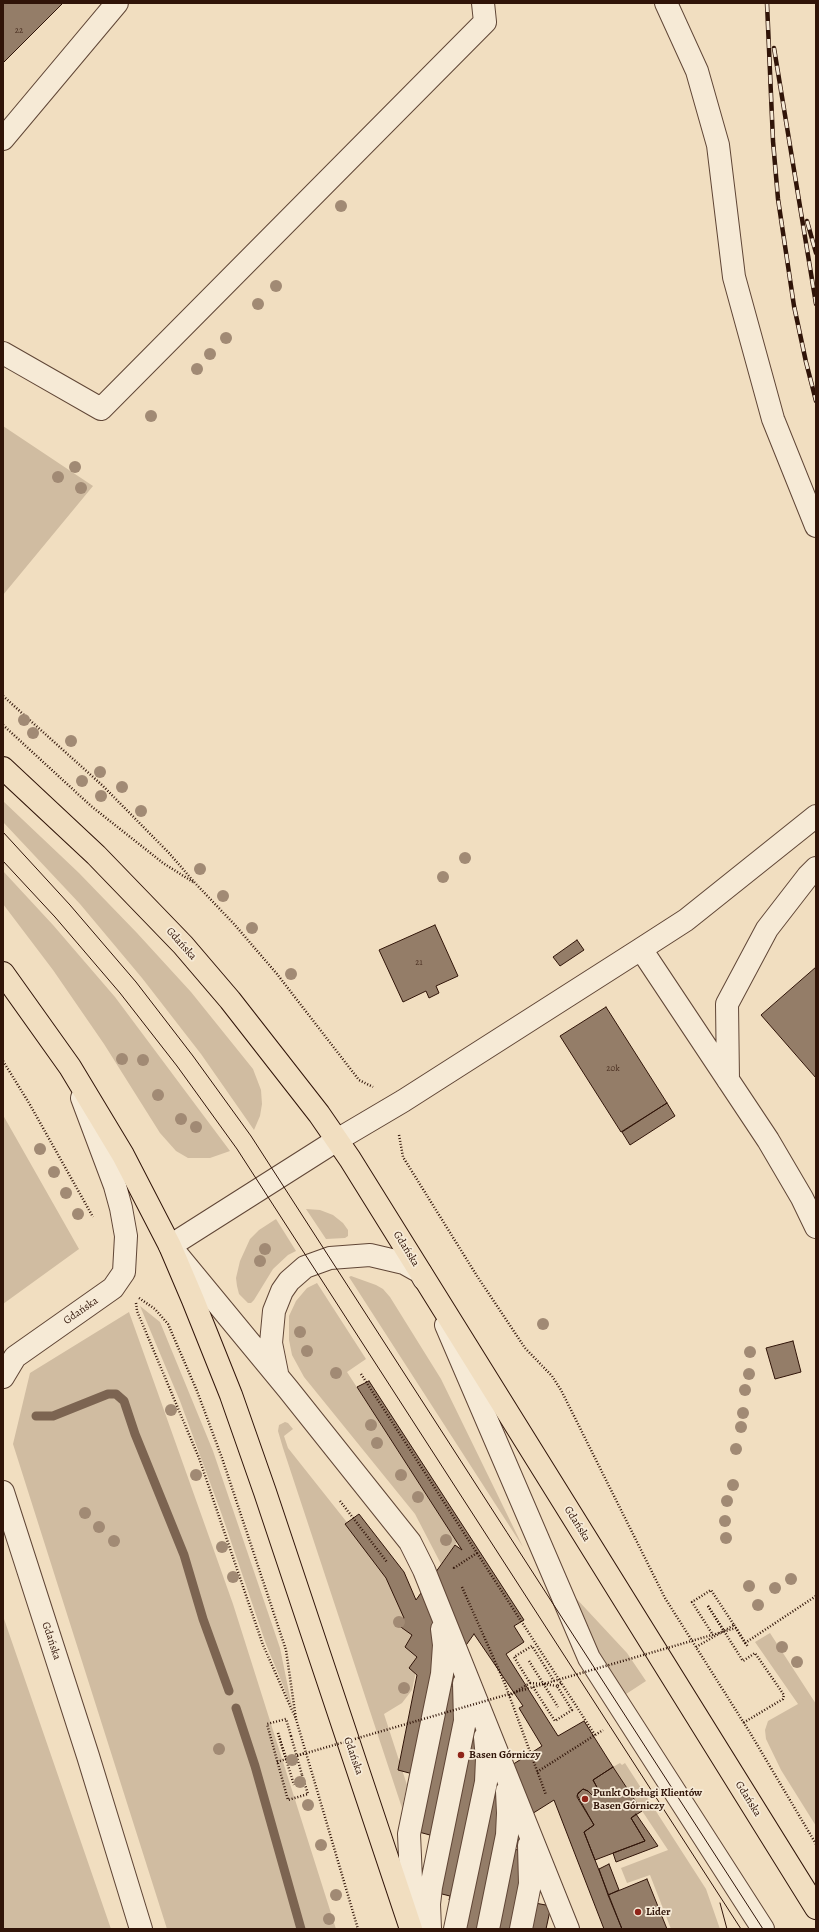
<!DOCTYPE html>
<html>
<head>
<meta charset="utf-8">
<style>
	body { margin:0 }
	#map { position:relative; width:819px; height:1932px; overflow:hidden; background:#f1dec0; font-family:Alegreya,serif }
	canvas { display:block }
	.frame { position:absolute; inset:0; border:4px solid #301408; pointer-events:none }
</style>
</head>
<body>
<div id="map">
<canvas width="819" height="1932"></canvas>
<div class="frame"></div>
</div>
<script>
const ctx = document.querySelector('canvas').getContext('2d');
ctx.lineJoin = 'round';
function fill(path, color) { ctx.fillStyle = color; ctx.fill(path, 'evenodd'); }
const toPath = rows => new Path2D(rows.map(r => 'M' + r).join(''));
function stroke(path, color, width, dash) { ctx.strokeStyle = color; ctx.lineWidth = width; ctx.lineCap = dash ? 'butt' : 'round'; ctx.setLineDash(dash || []); ctx.stroke(path); }
function drawText(font, color, halo, rows, align = 'center') {
  ctx.font = font + ' Alegreya,serif'; ctx.lineWidth = 3.5; ctx.setLineDash([]); ctx.textBaseline = 'middle'; ctx.strokeStyle = halo; ctx.fillStyle = color; for (const [text, x, y, turn = 0] of rows) {
    ctx.save(); ctx.translate(x, y); ctx.rotate((+turn || 0) * Math.PI / 180); ctx.textAlign = isNaN(turn) ? turn : align; if (halo) ctx.strokeText(text, 0, 0); ctx.fillText(text, 0, 0); ctx.restore();
  }
}
fill(toPath([
	[3,426,93,486,3,595],
	[3,801,79,873,137,933,191,992,253,1069,261,1090,262,1104,260,1116,254,1130,201,1054,142,978,80,904,3,822],
	[3,871,53,925,115,997,230,1151,210,1158,188,1158,176,1151,160,1133,104,1044,53,970,3,904],
	[3,1115,79,1249,3,1304],
	[306,1209,320,1210,333,1215,343,1223,348,1230,348,1236,345,1238,326,1239],
	[276,1219,296,1251,288,1255,273,1269,254,1300,251,1303,248,1303,239,1294,237,1286,236,1278,240,1261,250,1239,259,1230],
	[351,1276,376,1285,383,1289,390,1297,441,1379,523,1547,349,1277],
	[317,1283,366,1359,347,1372,457,1542,441,1564,415,1514,304,1377,292,1355,289,1340,289,1316,296,1301,307,1288],
	[140,1306,160,1322,213,1451,280,1648,292,1707,266,1644,222,1515,180,1401],
	[129,1312,233,1604,336,1929,167,1929,13,1444,30,1373],
	[285,1422,288,1423,293,1429,284,1436,288,1448,380,1564,415,1638,418,1662,412,1690,402,1703,384,1714,407,1785,402,1808,283,1448,278,1431,279,1425],
	[573,1595,627,1653,646,1681,620,1698,571,1596],
	[3,1616,111,1929,3,1929],
	[770,1633,816,1704,816,1826,781,1770,766,1739,765,1730,768,1721,798,1704,755,1642],
	[620,1763,622,1765,625,1763,706,1889,720,1929,671,1929,650,1875,627,1883,621,1868,668,1850,613,1767]
]), '#d0bca1');
stroke(toPath([
	[36,1416,53,1416,108,1394,116,1394,124,1401,135,1434,184,1555,203,1619,229,1691],
	[236,1708,255,1766,301,1929]
]), '#7c6451', 9);
const building = toPath([
	[3,3,63,3,3,63,3,3],
	[435,925,458,976,436,986,439,993,429,998,426,991,403,1002,379,950,435,925],
	[577,940,584,950,560,966,553,957,577,940],
	[816,967,816,1078,761,1015,816,967],
	[606,1007,667,1103,621,1132,560,1036,606,1007],
	[667,1103,675,1116,630,1145,622,1132,667,1103],
	[793,1341,801,1372,775,1379,766,1348,793,1341],
	[369,1381,524,1620,514,1626,524,1642,506,1654,558,1736,584,1721,613,1767,593,1780,599,1791,592,1795,588,1791,583,1789,578,1793,577,1797,594,1825,584,1832,622,1929,604,1929,554,1800,500,1834,513,1849,529,1852,535,1903,551,1906,546,1929,459,1929,465,1904,449,1900,450,1896,434,1892,430,1835,415,1831,413,1774,398,1770,417,1675,409,1668,417,1657,405,1647,412,1635,398,1625,404,1618,386,1578,345,1524,359,1514,404,1572,416,1600,455,1545,462,1550,357,1387,369,1381],
	[474,1634,523,1706,519,1708,542,1746,477,1787,484,1743,469,1739,463,1689,448,1685,442,1679,474,1634],
	[613,1767,642,1811,631,1818,645,1841,595,1860,584,1832,594,1825,577,1795,583,1789,588,1791,592,1795,599,1791,593,1780,613,1767],
	[636,1814,658,1846,616,1862,613,1853,645,1841,631,1818,636,1814],
	[609,1864,619,1890,608,1895,599,1869,609,1864],
	[647,1879,667,1929,622,1929,608,1895,647,1879]
]);
fill(building, '#947d68');
stroke(building, '#301408', 1);
const minor = toPath([
	[666,3,697,71,718,145,734,277,773,419,816,526],
	[3,139,117,3],
	[3,353,101,409,485,22,483,3],
	[816,816,686,920,641,949,768,1140,802,1198,816,1227],
	[728,1080,727,1004,767,929,808,876,816,868],
	[446,1325,589,1658,763,1929],
	[277,1373,271,1343,274,1311,282,1291,289,1281,305,1267,330,1258,370,1255,404,1263,420,1272,424,1279],
	[3,1377,15,1357,113,1288,124,1272,126,1236,121,1208,115,1186,82,1098],
	[3,1492,88,1756,141,1929],
	[413,1925,409,1834,442,1674,444,1645,442,1629],
	[430,1929,429,1904,431,1887,465,1721,464,1683],
	[455,1929,486,1782,487,1759,485,1737],
	[488,1929,507,1835,508,1813,507,1791],
	[521,1929,530,1884,529,1845],
	[568,1929,424,1570,410,1542,288,1389,170,1246,337,1140,403,1101,641,949]
]);
const major = toPath([
	[3,768,96,855,183,945,230,1000,319,1114,350,1159,459,1334,816,1908],
	[3,973,70,1067,123,1155,170,1246,193,1300,231,1395,265,1492,411,1929]
]);
stroke(minor, '#604636', 24);
stroke(major, '#301408', 24);
stroke(toPath([
	[3,696,103,786,169,853,195,883,234,924,277,974,359,1080,373,1087],
	[3,725,91,806,163,863,193,882],
	[3,1061,29,1103,93,1217],
	[399,1135,403,1157,477,1276,525,1348,552,1376,561,1390,665,1598,749,1731,816,1844],
	[139,1298,155,1309,168,1324,197,1391,222,1458,286,1650,296,1719,358,1929],
	[136,1303,137,1311,199,1458,263,1645,296,1719],
	[361,1374,477,1553,454,1568,455,1569],
	[340,1501,387,1562],
	[477,1553,595,1735],
	[462,1587,505,1684,546,1795],
	[708,1606,724,1631],
	[734,1625,745,1643,816,1596],
	[724,1631,743,1661,755,1653,784,1695,783,1699,743,1723],
	[696,1647,734,1625,711,1590,692,1602,713,1635],
	[529,1661,558,1707],
	[530,1683,543,1684],
	[544,1684,557,1686],
	[533,1687,555,1721,572,1710,557,1686,561,1683],
	[509,1696,530,1683,514,1657,532,1646,554,1681],
	[278,1733,294,1785],
	[291,1736,286,1719,267,1724,288,1800,308,1794,302,1775],
	[277,1762,305,1753],
	[537,1772,603,1730]
]), '#301408', 2.5, [1, 2]);
stroke(minor, '#f6ead6', 22);
stroke(major, '#f1dec0', 22);
stroke(toPath([
	[3,832,70,905,136,982,193,1056,251,1136,763,1929],
	[3,861,55,917,120,993,177,1066,237,1149,741,1929],
	[720,1903,727,1929]
]), '#301408', 1);
const rail = toPath([
	[767,3,773,141,778,199,794,306,806,362,816,401],
	[774,48,816,304],
	[807,221,816,253]
]);
stroke(rail, '#301408', 4.5);
stroke(rail, '#f6ead6', 3, [9]);
stroke(toPath([
	[708,1606,724,1631],
	[278,1733,286,1759,736,1628,748,1647],
	[291,1736,302,1775]
]), '#301408', 2.5, [1, 2]);
ctx.fillStyle = '#a18a74';
for (const [x, y] of [
	[341,206],
	[276,286],
	[258,304],
	[226,338],
	[210,354],
	[197,369],
	[151,416],
	[75,467],
	[58,477],
	[81,488],
	[24,720],
	[33,733],
	[71,741],
	[100,772],
	[82,781],
	[122,787],
	[101,796],
	[141,811],
	[465,858],
	[200,869],
	[443,877],
	[223,896],
	[252,928],
	[291,974],
	[122,1059],
	[143,1060],
	[158,1095],
	[181,1119],
	[196,1127],
	[40,1149],
	[54,1172],
	[66,1193],
	[78,1214],
	[265,1249],
	[260,1261],
	[543,1324],
	[300,1332],
	[307,1351],
	[750,1352],
	[336,1373],
	[749,1374],
	[745,1390],
	[171,1410],
	[743,1413],
	[371,1425],
	[741,1427],
	[377,1443],
	[736,1449],
	[196,1475],
	[401,1475],
	[733,1485],
	[418,1497],
	[727,1501],
	[85,1513],
	[725,1521],
	[99,1527],
	[726,1538],
	[446,1540],
	[114,1541],
	[222,1547],
	[233,1577],
	[791,1579],
	[749,1586],
	[775,1588],
	[758,1605],
	[399,1622],
	[782,1647],
	[797,1662],
	[404,1688],
	[219,1749],
	[292,1760],
	[300,1782],
	[308,1805],
	[321,1845],
	[336,1895],
	[329,1919]
]) { ctx.beginPath(); ctx.arc(x, y, 6, 0, 2 * Math.PI); ctx.fill(); }
for (const [x, y, r, color] of [
	[461,1755,4,"#8f2418"],
	[585,1799,4,"#8f2418"],
	[638,1912,4,"#8f2418"]
]) { const dot = new Path2D(); dot.arc(x, y, r, 0, 2 * Math.PI); ctx.fillStyle = color; ctx.fill(dot); stroke(dot, '#f6ead6', 1.5); }
drawText('9px', '#492e20', null, [
	["22",19,31],
	["21",419,963],
	["20k",613,1069]
]);
drawText('11px', '#301408', '#f6ead6', [
	["Gdańska",181,944,48],
	["Gdańska",406,1249,58],
	["Gdańska",81,1311,-35],
	["Gdańska",577,1524,58],
	["Gdańska",51,1641,72],
	["Gdańska",353,1756,71],
	["Gdańska",748,1799,58]
]);
drawText('bold 11px', '#301408', '#f6ead6', [
	["Basen Górniczy",469,1755],
	["Punkt Obsługi Klientów",593,1793],
	["Basen Górniczy",593,1806],
	["Lider",646,1912]
], 'left');
</script>
</body>
</html>
